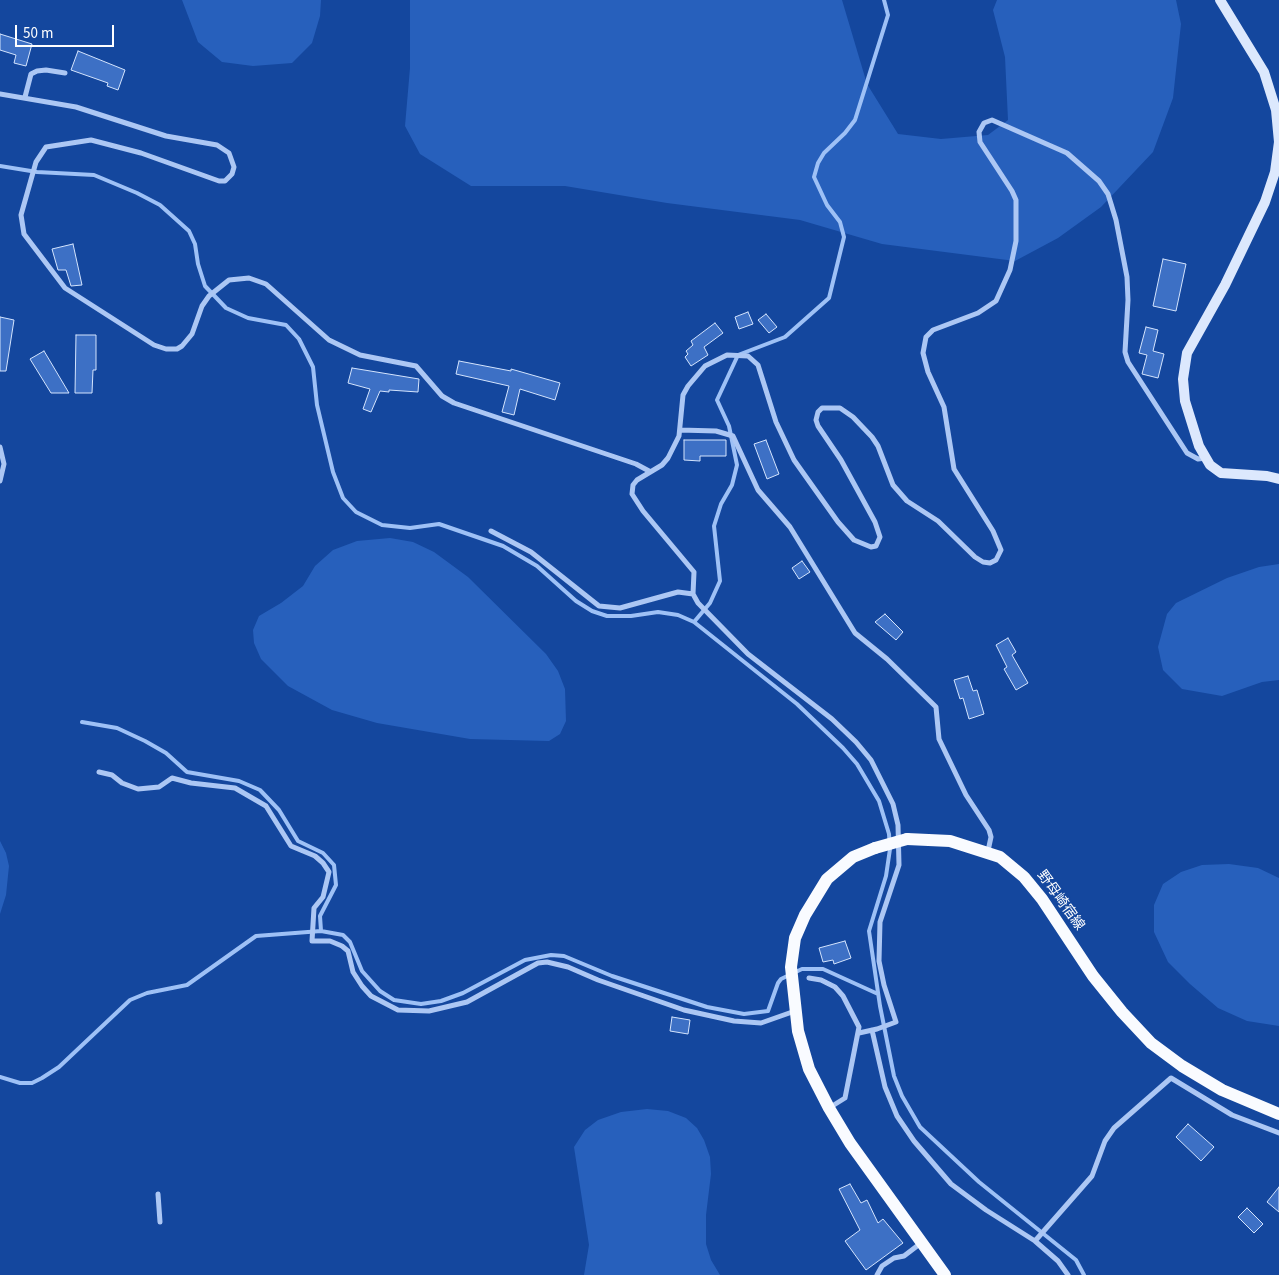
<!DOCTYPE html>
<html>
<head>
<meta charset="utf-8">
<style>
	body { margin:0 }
	#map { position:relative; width:1279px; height:1275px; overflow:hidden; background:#14479e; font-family:"Source Sans 3",sans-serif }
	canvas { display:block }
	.scale { position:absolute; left:15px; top:25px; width:99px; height:22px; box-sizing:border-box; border:2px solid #fff; border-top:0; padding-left:6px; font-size:15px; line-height:18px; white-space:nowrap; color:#fff; -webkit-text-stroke:4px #14479e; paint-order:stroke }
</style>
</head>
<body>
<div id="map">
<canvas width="1279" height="1275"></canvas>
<div class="scale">50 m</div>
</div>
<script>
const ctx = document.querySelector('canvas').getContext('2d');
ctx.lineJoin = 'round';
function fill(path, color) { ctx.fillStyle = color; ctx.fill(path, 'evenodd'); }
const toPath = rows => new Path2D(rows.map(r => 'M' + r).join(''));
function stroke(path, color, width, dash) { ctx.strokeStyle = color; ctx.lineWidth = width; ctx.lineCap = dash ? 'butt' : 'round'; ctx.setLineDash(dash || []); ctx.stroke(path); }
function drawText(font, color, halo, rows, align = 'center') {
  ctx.font = font + ' "Source Sans 3","Noto Sans JP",sans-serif'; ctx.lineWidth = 4; ctx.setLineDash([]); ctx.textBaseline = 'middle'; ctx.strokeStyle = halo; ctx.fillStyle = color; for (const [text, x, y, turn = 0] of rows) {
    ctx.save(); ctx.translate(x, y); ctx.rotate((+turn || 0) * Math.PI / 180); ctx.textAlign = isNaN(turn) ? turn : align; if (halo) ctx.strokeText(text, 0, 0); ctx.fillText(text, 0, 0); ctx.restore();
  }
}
fill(toPath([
	[182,0,321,0,320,16,312,43,292,63,253,66,222,62,198,42],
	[410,0,842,0,867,84,898,134,941,139,988,135,1008,120,1005,57,993,10,997,0,1176,0,1181,24,1173,98,1153,152,1101,207,1058,238,1015,261,882,244,800,220,667,203,565,186,471,186,420,154,405,126,410,68],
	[390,538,413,542,434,552,468,577,546,654,558,671,565,689,566,721,560,734,549,741,470,739,377,723,332,710,288,686,261,659,254,643,253,630,259,616,281,603,303,586,315,566,333,550,357,541],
	[1279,564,1279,680,1262,682,1222,696,1182,689,1163,670,1158,647,1167,614,1176,603,1227,578,1259,567],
	[0,841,6,853,9,866,6,895,0,914],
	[1229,864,1258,868,1279,878,1279,1026,1247,1021,1218,1008,1190,984,1168,962,1154,932,1154,905,1163,884,1181,872,1202,865],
	[647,1109,668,1111,686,1118,697,1128,704,1140,710,1157,711,1174,706,1215,706,1244,711,1260,720,1275,584,1275,589,1245,574,1147,585,1130,598,1120,621,1112]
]), '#2760bc');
stroke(toPath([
	[0,166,37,172,94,175,137,193,160,205,189,231,195,244,198,264,205,286,226,308,248,318,286,325,299,339,313,367,317,405,333,472,343,498,356,512,382,525,410,528,439,524,503,546,537,566,576,601,592,611,607,616,631,616,658,612,678,615,694,622,797,704,843,748,857,764,879,801,889,834,890,849,886,876,869,931,880,1006,894,1076,902,1096,920,1127,979,1182,1076,1260,1084,1275],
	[694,622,710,603,720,581,714,526,721,504,732,485,737,465,729,426,717,400,738,355,785,337,829,298,844,237,840,222,827,205,814,177,818,163,824,153,845,133,855,120,888,15,884,0],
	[82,722,117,728,145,741,166,753,187,772,239,781,260,790,279,810,298,841,323,853,334,865,336,885,320,916,321,931,343,935,350,942,362,971,380,991,394,1000,421,1004,441,1001,463,993,525,960,551,955,564,956,612,976,707,1007,744,1014,768,1011,778,983,781,979,802,969,823,969,878,994],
	[0,1077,20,1083,32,1083,42,1078,59,1067,130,1000,147,993,187,985,256,936,321,931]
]), '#9ec1f6', 4);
const building = toPath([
	[0,34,32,44,26,66,14,63,16,55,0,50,0,34],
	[78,51,125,70,118,90,107,86,108,83,71,70,78,51],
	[73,244,82,285,71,286,66,270,58,270,52,249,73,244],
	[1163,259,1186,264,1176,311,1153,306,1163,259],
	[748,312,753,324,739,329,735,317,748,312],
	[766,314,777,327,769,333,758,320,766,314],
	[0,317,14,320,6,371,0,371,0,317],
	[715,323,723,333,704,347,708,355,691,366,685,357,688,354,686,351,693,345,691,341,715,323],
	[1146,327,1158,330,1153,351,1164,354,1158,378,1142,374,1147,355,1139,353,1146,327],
	[76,335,96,335,96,370,93,370,92,393,75,393,76,335],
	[44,351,69,393,51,393,30,359,44,351],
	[459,361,511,371,511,369,560,383,555,400,520,389,514,415,502,412,509,386,456,374,459,361],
	[352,368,419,379,418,392,389,390,389,392,380,391,371,412,363,409,370,389,348,383,352,368],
	[684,440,726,440,726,456,700,456,700,461,684,460,684,440],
	[766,440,779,474,767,479,754,444,766,440],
	[802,561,810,572,799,579,792,568,802,561],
	[885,614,903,632,896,640,875,622,885,614],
	[1008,638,1016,652,1012,655,1028,683,1016,690,1004,669,1007,667,996,645,1008,638],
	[968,676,973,691,977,690,984,714,969,719,963,698,960,699,954,680,968,676],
	[845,941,851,958,834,964,833,960,823,962,819,948,845,941],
	[672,1017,690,1020,688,1034,670,1031,672,1017],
	[1188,1124,1214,1147,1201,1161,1176,1137,1188,1124],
	[850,1184,861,1203,867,1200,878,1223,883,1219,903,1243,866,1270,845,1241,860,1230,839,1189,850,1184],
	[1279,1187,1279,1212,1267,1202,1279,1187],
	[1247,1208,1263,1224,1254,1233,1238,1217,1247,1208]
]);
fill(building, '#3d70c5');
stroke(building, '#d4e4fd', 1);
stroke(toPath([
	[0,94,76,107,166,136,217,145,229,153,234,167,232,174,225,181,219,181,141,153,91,140,46,147,36,162,21,215,24,234,65,288,154,345,166,349,177,349,182,346,192,334,202,306,209,296,229,280,249,278,266,284,329,340,360,355,416,366,442,396,454,403,636,464,649,471],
	[25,97,31,74,37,71,46,70,65,73],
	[680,430,716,431,733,436,758,490,790,527,855,633,887,659,936,707,939,739,966,795,989,830,991,837,988,851],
	[0,447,4,464,0,481],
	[491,531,531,552,599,606,620,608,678,592,693,594],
	[99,772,112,775,122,783,138,789,159,787,172,778,191,783,235,788,266,806,291,846,315,856,323,863,329,872,323,897,314,908,312,941,330,941,342,946,348,951,353,972,362,986,371,996,398,1010,429,1011,467,1002,538,963,547,962,568,967,598,980,684,1010,734,1021,761,1023,795,1011],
	[809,978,821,980,835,987,843,996,859,1027,845,1098,829,1108],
	[872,1030,885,1087,897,1116,914,1141,951,1184,986,1210,1035,1241,1058,1261,1068,1275],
	[859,1033,877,1029,896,1022,884,985,879,961,880,922,899,865,898,825,893,804,871,760,856,742,832,719,748,654,698,603,693,594,694,572,643,511,632,494,633,485,637,480,662,465,668,458,679,436,683,395,688,386,705,366,727,355,748,356,758,365,776,422,794,460,838,522,854,540,871,547,876,546,880,537,875,522,841,460,818,426,816,420,818,412,822,408,840,408,853,417,872,437,878,446,893,485,907,501,938,521,975,557,983,562,990,563,996,560,1001,550,993,531,954,469,944,407,928,372,923,353,926,337,933,330,978,313,996,301,1010,270,1016,241,1016,200,1012,191,980,142,979,132,984,123,992,120,1067,153,1099,181,1108,194,1116,220,1127,277,1128,300,1125,352,1128,362,1187,453,1198,459,1206,458],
	[158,1194,160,1222],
	[1035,1241,1092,1176,1105,1141,1114,1128,1171,1078,1232,1115,1279,1133],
	[877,1275,882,1266,894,1258,904,1256,921,1243]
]), '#acc7f4', 5);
stroke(toPath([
	[1220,0,1264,72,1276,110,1279,142,1275,172,1265,202,1225,285,1187,353,1183,379,1185,401,1199,446,1210,465,1221,473,1267,476,1279,479]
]), '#dce8fd', 10);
stroke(toPath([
	[907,839,950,841,1000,857,1024,877,1042,899,1093,976,1122,1012,1151,1043,1182,1066,1222,1090,1279,1114],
	[875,848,853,857,827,879,805,915,795,938,791,967,798,1031,809,1069,829,1108,850,1143,945,1275]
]), '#f9fbff', 12);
stroke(toPath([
	[875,848,907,839]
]), '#f9fbff', 12);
drawText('14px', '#fff', '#14479e', [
	["野母崎宿線",1060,901,54]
]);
</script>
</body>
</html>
